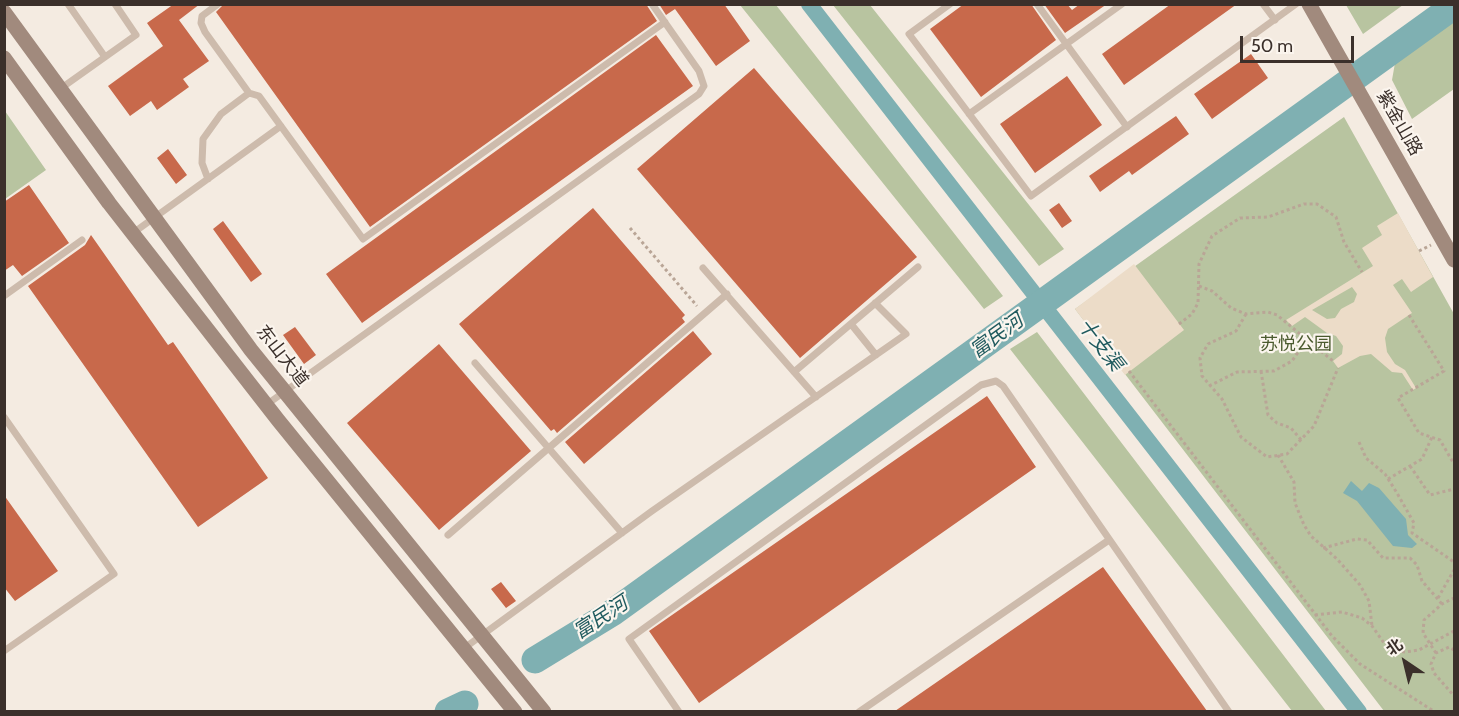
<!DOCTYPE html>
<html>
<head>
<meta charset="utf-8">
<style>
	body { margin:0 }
	#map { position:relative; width:1459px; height:716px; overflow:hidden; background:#f4ebe1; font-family:Cabin,"Noto Sans SC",sans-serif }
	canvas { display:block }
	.frame { position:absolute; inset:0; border:6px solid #3b302b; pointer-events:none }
	.north { position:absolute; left:1375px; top:632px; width:60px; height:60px; -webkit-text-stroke:4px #fbf5ee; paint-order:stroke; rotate:325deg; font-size:16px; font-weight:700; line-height:24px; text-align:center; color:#3b302b }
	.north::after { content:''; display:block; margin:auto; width:21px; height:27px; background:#3b302b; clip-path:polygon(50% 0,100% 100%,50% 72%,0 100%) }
	.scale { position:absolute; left:1240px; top:36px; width:114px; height:27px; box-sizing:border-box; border:3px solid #3b302b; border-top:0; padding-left:8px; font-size:18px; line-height:21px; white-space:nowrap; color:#3b302b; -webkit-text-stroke:4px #fbf5ee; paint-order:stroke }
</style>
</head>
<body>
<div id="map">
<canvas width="1459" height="716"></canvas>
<div class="frame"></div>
<div class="north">北</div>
<div class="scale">50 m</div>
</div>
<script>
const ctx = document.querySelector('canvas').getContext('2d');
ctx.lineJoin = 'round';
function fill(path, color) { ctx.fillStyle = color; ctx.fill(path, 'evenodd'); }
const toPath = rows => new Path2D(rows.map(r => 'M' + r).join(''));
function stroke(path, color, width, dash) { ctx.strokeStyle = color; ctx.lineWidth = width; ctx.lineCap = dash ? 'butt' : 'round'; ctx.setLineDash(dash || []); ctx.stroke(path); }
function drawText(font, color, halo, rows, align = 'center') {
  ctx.font = font + ' Cabin,"Noto Sans SC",sans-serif'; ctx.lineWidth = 4.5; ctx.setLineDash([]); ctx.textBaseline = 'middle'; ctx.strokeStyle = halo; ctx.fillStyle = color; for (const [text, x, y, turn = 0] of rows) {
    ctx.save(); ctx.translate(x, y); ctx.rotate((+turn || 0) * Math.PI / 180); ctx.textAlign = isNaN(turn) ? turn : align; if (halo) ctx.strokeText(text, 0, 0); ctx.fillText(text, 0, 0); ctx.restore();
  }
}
fill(toPath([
	[740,5,776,5,1003,296,984,309],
	[833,5,870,5,1064,249,1039,266],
	[1346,5,1403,5,1363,34],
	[1454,20,1454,89,1412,119,1392,80,1395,63],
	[5,111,46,170,5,199,4,199],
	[1344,117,1454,314,1454,711,1384,711,1075,309],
	[1037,332,1326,711,1292,711,1010,349]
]), '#b8c4a0');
fill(toPath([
	[1398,213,1433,277,1411,292,1402,279,1393,285,1412,313,1388,329,1385,338,1387,352,1395,364,1405,370,1416,388,1413,390,1402,373,1392,372,1371,354,1360,356,1338,368,1333,361,1342,354,1343,346,1336,336,1327,333,1305,317,1292,326,1286,320,1373,266,1362,248,1382,235,1377,226],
	[1352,287,1357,294,1354,302,1341,309,1335,318,1327,319,1312,310],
	[1134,264,1184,330,1125,375,1075,309]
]), '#ecdcc8');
fill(toPath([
	[1351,481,1362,491,1369,483,1379,488,1406,519,1408,535,1417,544,1412,548,1393,546,1357,501,1343,493]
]), '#7fb0b2');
stroke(toPath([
	[809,4,1359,712]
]), '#7fb0b2', 16);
stroke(toPath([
	[535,660,612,613,1454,6],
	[448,712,465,704]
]), '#7fb0b2', 27);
fill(toPath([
	[174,4,200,4,179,20,209,61,183,79,189,87,157,110,151,101,130,116,108,86,163,46,147,23],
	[224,4,646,4,657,21,370,227,216,12],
	[659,4,724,4,750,41,716,66,675,9,666,15],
	[964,4,1031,4,1056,40,981,97,930,29],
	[1044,4,1067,4,1072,10,1080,4,1107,4,1065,33],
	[1171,4,1237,4,1124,85,1102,54],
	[656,35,693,86,362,323,326,274],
	[1251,54,1268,78,1212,119,1194,94],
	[754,68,917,257,800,358,637,169],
	[1067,76,1102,125,1035,173,1000,124],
	[1176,116,1189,134,1132,175,1129,171,1100,192,1089,176],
	[168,149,187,175,176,184,157,158],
	[29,185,69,243,22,276,13,265,4,271,4,202],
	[1059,203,1072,221,1062,228,1049,210],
	[593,208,685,315,682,318,685,322,557,433,554,429,551,431,459,324],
	[223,221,262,274,251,282,213,229],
	[91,235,168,345,173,342,268,478,198,527,28,286,85,245],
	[295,327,316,355,304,364,283,335],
	[693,331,712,354,584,464,565,442],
	[439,344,531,451,439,530,347,423],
	[987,396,1036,467,699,703,649,631],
	[4,495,58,571,15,601,4,587],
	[1103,567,1207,711,895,711],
	[501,582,516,601,506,608,491,589]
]), '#c8694b');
stroke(toPath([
	[630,228,697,306],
	[1419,251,1431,245],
	[1199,286,1212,291,1231,308,1246,314,1268,312,1277,315,1333,361],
	[1246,314,1236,331,1208,344,1200,358,1202,376,1222,399,1241,437,1267,457,1287,454,1314,426,1338,368],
	[1409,315,1444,371,1398,398,1419,433,1440,440,1454,464],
	[1179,324,1192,314,1198,303,1199,264,1212,236,1240,218,1268,217,1304,204,1317,204,1336,217,1344,242,1362,272],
	[1129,371,1332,636,1360,664,1435,712],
	[1261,371,1268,415,1277,423,1291,428,1302,441],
	[1209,386,1237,372,1274,371,1292,361,1308,338],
	[1359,442,1366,458,1385,474,1397,493,1414,523,1412,533,1454,562],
	[1278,455,1294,482,1295,503,1304,525,1311,536,1337,559,1360,585,1369,601,1372,626],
	[1410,466,1430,495,1454,489],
	[1388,479,1422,459,1432,437],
	[1323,548,1357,539,1367,540,1383,558,1410,558,1417,565,1422,581,1442,604],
	[1438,598,1454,570],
	[1315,615,1342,612,1362,618,1372,626,1384,643,1394,650,1405,652,1419,650,1454,631],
	[1454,650,1449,647,1436,653,1431,664,1434,673,1454,696],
	[1436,653,1423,633,1424,620,1442,604,1454,598]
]), '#b9a596', 3, [3, 3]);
stroke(toPath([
	[68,4,105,57],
	[218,4,202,16,201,23,205,32,249,93,259,96,363,239,665,22],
	[950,4,909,34,1031,196,1296,4],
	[1037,4,1127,127],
	[1263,4,1275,20],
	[60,89,136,35,115,4],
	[969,114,1122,4],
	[208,179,202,163,203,139,221,114,249,93],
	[133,233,281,126],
	[703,268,816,397],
	[4,296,82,240],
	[851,324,876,355],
	[475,363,622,533],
	[794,372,918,267],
	[266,405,699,94,704,86,699,71,652,4],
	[4,417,114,574,4,651],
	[448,535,727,294],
	[463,649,652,511,906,334,875,303],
	[679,712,629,639,981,385,996,381,1003,386,1229,712],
	[859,712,1109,540]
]), '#cdbbac', 7);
stroke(toPath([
	[1309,4,1454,260],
	[4,12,251,350,544,712],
	[4,58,109,203,278,420,515,712]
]), '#a18a7d', 15);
drawText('18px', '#3b302b', '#fbf5ee', [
	["紫金山路",1399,123,60],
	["东山大道",282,356,52]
]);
drawText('18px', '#4a5a2e', '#fbf5ee', [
	["苏悦公园",1296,345]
]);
drawText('italic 20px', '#1f5a5e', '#fbf5ee', [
	["富民河",997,336,-36],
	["十支渠",1100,345,52],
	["富民河",601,618,-33]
]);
</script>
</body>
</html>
